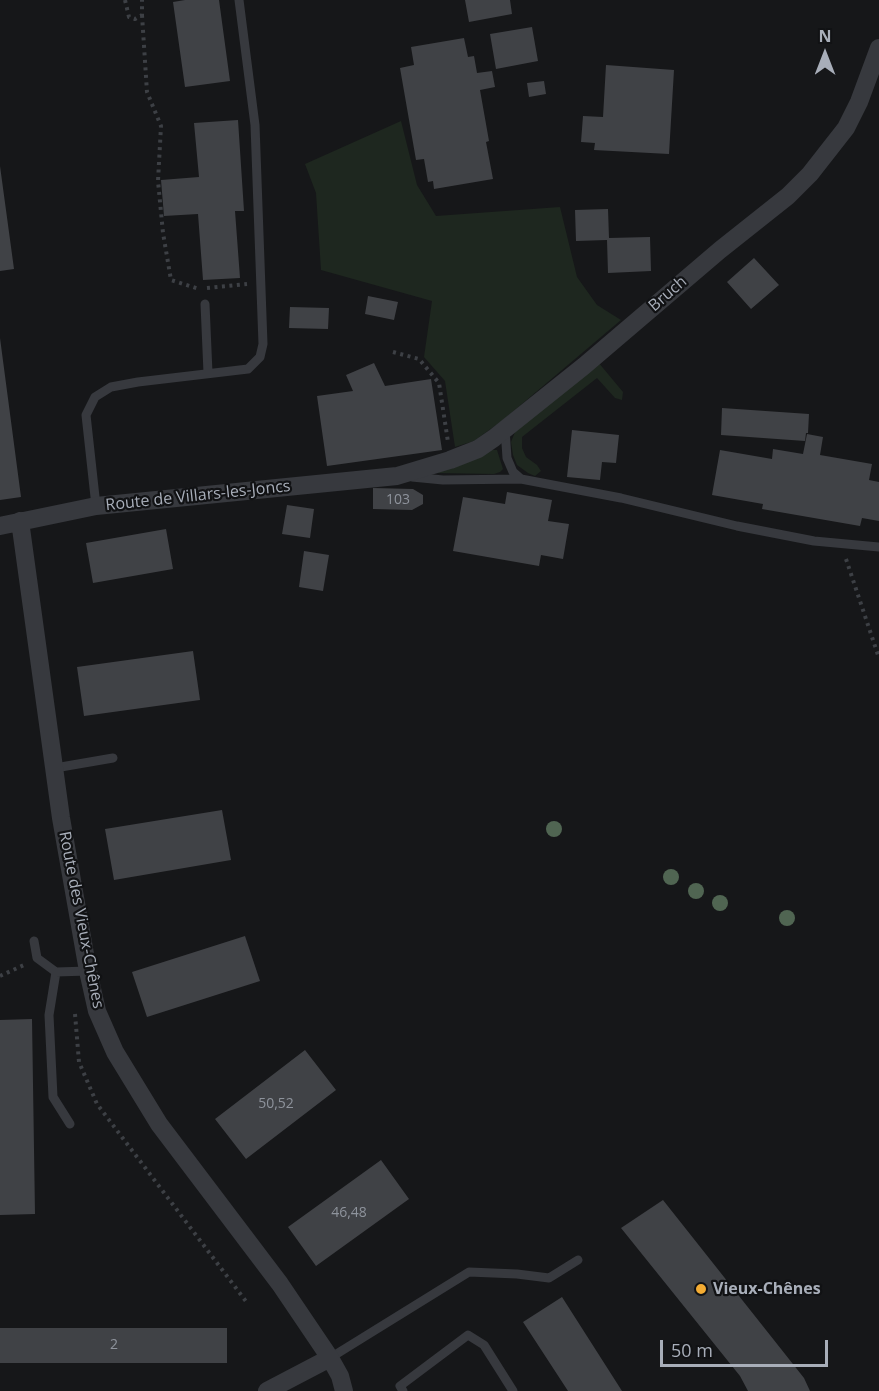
<!DOCTYPE html>
<html>
<head>
<meta charset="utf-8">
<style>
	body { margin:0 }
	#map { position:relative; width:879px; height:1391px; overflow:hidden; background:#161719; font-family:"Open Sans",sans-serif }
	canvas { display:block }
	.north { position:absolute; left:795px; top:24px; width:60px; height:60px; -webkit-text-stroke:4px #111214; paint-order:stroke; rotate:0deg; font-size:16px; font-weight:700; line-height:24px; text-align:center; color:#a8aeb9 }
	.north::after { content:''; display:block; margin:auto; width:21px; height:27px; background:#a8aeb9; clip-path:polygon(50% 0,100% 100%,50% 72%,0 100%) }
	.scale { position:absolute; left:660px; top:1340px; width:168px; height:27px; box-sizing:border-box; border:3px solid #a8aeb9; border-top:0; padding-left:8px; font-size:18px; line-height:21px; white-space:nowrap; color:#a8aeb9; -webkit-text-stroke:4px #111214; paint-order:stroke }
</style>
</head>
<body>
<div id="map">
<canvas width="879" height="1391"></canvas>
<div class="north">N</div>
<div class="scale">50 m</div>
</div>
<script>
const ctx = document.querySelector('canvas').getContext('2d');
ctx.lineJoin = 'round';
function fill(path, color) { ctx.fillStyle = color; ctx.fill(path, 'evenodd'); }
const toPath = rows => new Path2D(rows.map(r => 'M' + r).join(''));
function stroke(path, color, width, dash) { ctx.strokeStyle = color; ctx.lineWidth = width; ctx.lineCap = dash ? 'butt' : 'round'; ctx.setLineDash(dash || []); ctx.stroke(path); }
function drawText(font, color, halo, rows, align = 'center') {
  ctx.font = font + ' "Open Sans",sans-serif'; ctx.lineWidth = 4.5; ctx.setLineDash([]); ctx.textBaseline = 'middle'; ctx.strokeStyle = halo; ctx.fillStyle = color; for (const [text, x, y, turn = 0] of rows) {
    ctx.save(); ctx.translate(x, y); ctx.rotate((+turn || 0) * Math.PI / 180); ctx.textAlign = isNaN(turn) ? turn : align; if (halo) ctx.strokeText(text, 0, 0); ctx.fillText(text, 0, 0); ctx.restore();
  }
}
fill(toPath([
	[401,121,417,185,436,216,560,207,577,277,597,305,621,320,503,420,474,441,455,447,445,381,424,357,432,301,321,270,316,193,305,164],
	[598,362,623,392,622,400,615,398,597,378,522,437,522,448,526,457,537,465,541,471,535,476,528,473,517,465,513,455,511,442,515,432],
	[490,450,497,450,503,469,500,472,494,474,437,473]
]), '#1e271f');
fill(toPath([
	[185,0,219,0,230,81,185,87,173,2],
	[465,0,510,0,512,14,469,22],
	[532,27,538,61,496,69,490,34],
	[464,38,468,57,474,56,477,73,492,71,495,87,480,90,489,141,486,142,493,179,434,189,433,181,428,182,424,159,416,160,400,68,414,65,411,47],
	[606,65,674,70,669,154,594,150,595,143,581,142,583,116,603,117],
	[544,81,546,94,529,97,527,83],
	[238,120,244,211,235,211,240,278,203,280,198,214,164,216,161,180,199,177,194,123],
	[0,166,14,269,0,271],
	[608,209,609,238,650,237,651,271,608,273,607,240,576,241,575,210],
	[754,258,779,285,751,309,727,282],
	[368,296,398,302,394,320,365,314],
	[290,307,329,308,328,329,289,328],
	[0,338,21,497,0,500],
	[374,363,385,386,431,379,442,450,327,466,317,396,353,391,346,375],
	[722,408,809,414,808,433,806,433,805,441,721,435],
	[572,430,619,435,616,463,602,462,600,480,567,477],
	[807,434,823,437,820,455,872,464,869,480,879,482,879,521,862,518,860,526,762,509,763,504,712,495,720,450,772,459,773,449,803,454],
	[373,488,413,489,423,495,423,504,412,510,373,509],
	[507,492,552,500,548,521,569,524,563,559,541,555,539,566,453,551,463,497,505,504],
	[287,505,314,509,310,538,282,534],
	[166,529,173,569,93,583,86,543],
	[304,551,329,555,323,591,299,587],
	[193,651,200,700,84,716,77,667],
	[222,810,231,860,114,880,105,829],
	[245,936,260,981,147,1017,132,972],
	[32,1019,35,1214,0,1215,0,1020],
	[305,1050,336,1090,246,1159,215,1119],
	[381,1160,409,1199,316,1266,288,1227],
	[663,1200,804,1378,810,1391,748,1391,740,1376,621,1228],
	[562,1297,622,1391,568,1391,523,1322],
	[0,1328,227,1328,227,1363,0,1363]
]), '#404246');
stroke(toPath([
	[125,0,129,17,135,19,142,15,142,0],
	[142,15,147,92,161,126,158,181,163,233,171,280,199,289],
	[207,288,247,284],
	[393,352,419,359,439,383,448,442],
	[846,559,879,658],
	[0,976,26,964],
	[75,1014,79,1062,97,1104,248,1304]
]), '#3d4045', 4, [3, 4.5]);
stroke(toPath([
	[205,304,208,373],
	[505,429,507,458,513,472,521,479],
	[412,477,443,480,521,479,621,498,737,526,814,541,879,547],
	[96,506,86,415,95,397,111,387,138,382,248,369,260,357,263,344,255,125,239,0],
	[55,768,113,758],
	[34,941,37,958,56,972,88,971],
	[56,972,49,1015,53,1097,70,1124],
	[330,1358,469,1272,517,1274,549,1278,578,1260],
	[403,1391,400,1386,468,1335,484,1345,513,1391]
]), '#37393e', 9);
stroke(toPath([
	[20,521,61,818,88,971,97,1011,115,1052,159,1124,280,1284,330,1358,340,1376,344,1391],
	[0,526,96,506,397,476,450,460,478,449,494,438,584,366,720,250,788,196,810,174,846,128,859,102,879,48],
	[267,1391,330,1358]
]), '#37393e', 18);
ctx.fillStyle = '#506552';
for (const [x, y] of [
	[554,829],
	[671,877],
	[696,891],
	[720,903],
	[787,918]
]) { ctx.beginPath(); ctx.arc(x, y, 8, 0, 2 * Math.PI); ctx.fill(); }
for (const [x, y, r, color] of [
	[701,1289,6,"#f4ac33"]
]) { const dot = new Path2D(); dot.arc(x, y, r, 0, 2 * Math.PI); ctx.fillStyle = color; ctx.fill(dot); stroke(dot, '#111214', 2); }
drawText('14px', '#8e939c', null, [
	["103",398,500],
	["50,52",276,1104],
	["46,48",349,1213],
	["2",114,1345]
]);
drawText('16px', '#a8aeb9', '#111214', [
	["Bruch",668,294,-41],
	["Route de Villars-les-Joncs",198,496,-6],
	["Route des Vieux-Chênes",81,920,79]
]);
drawText('bold 16px', '#a8aeb9', '#111214', [
	["Vieux-Chênes",713,1289]
], 'left');
</script>
</body>
</html>
